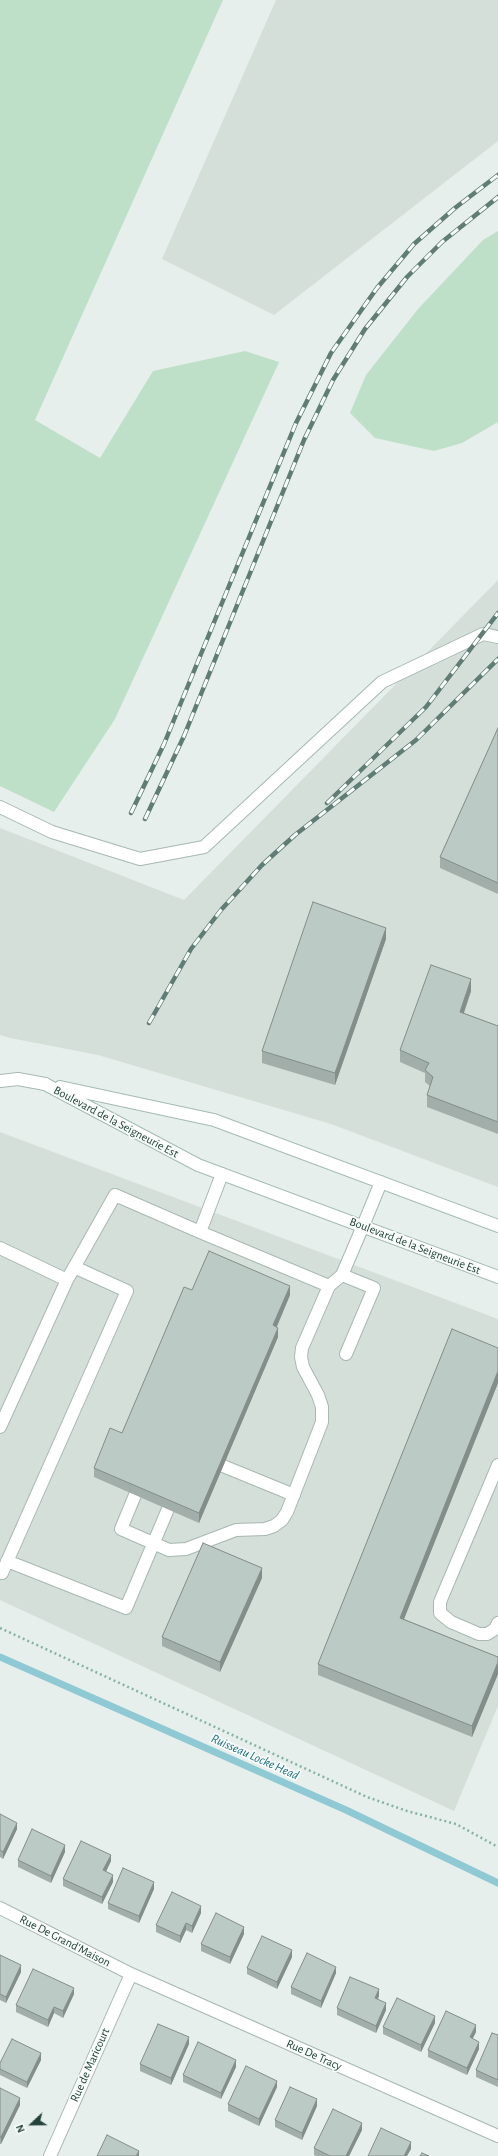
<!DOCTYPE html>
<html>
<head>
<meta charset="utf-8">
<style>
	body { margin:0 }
	#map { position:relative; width:498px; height:2156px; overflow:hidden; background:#e6efeb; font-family:"Alegreya Sans",sans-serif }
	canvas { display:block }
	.north { position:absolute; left:12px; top:2104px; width:40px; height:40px; -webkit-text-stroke:3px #f7fbf9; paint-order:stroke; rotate:248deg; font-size:11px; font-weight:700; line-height:16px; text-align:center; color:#24423a }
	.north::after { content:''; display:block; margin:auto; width:14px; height:18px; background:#24423a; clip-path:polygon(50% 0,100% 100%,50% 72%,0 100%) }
</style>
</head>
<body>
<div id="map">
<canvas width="498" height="2156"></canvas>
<div class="north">N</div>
</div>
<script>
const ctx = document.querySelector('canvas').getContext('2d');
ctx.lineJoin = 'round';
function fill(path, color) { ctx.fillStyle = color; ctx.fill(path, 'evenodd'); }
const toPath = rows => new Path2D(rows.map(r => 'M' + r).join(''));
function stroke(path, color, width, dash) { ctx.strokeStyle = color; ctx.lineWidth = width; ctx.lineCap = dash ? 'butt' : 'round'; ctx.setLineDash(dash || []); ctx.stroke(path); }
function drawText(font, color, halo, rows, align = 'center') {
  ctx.font = font + ' "Alegreya Sans",sans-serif'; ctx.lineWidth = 3.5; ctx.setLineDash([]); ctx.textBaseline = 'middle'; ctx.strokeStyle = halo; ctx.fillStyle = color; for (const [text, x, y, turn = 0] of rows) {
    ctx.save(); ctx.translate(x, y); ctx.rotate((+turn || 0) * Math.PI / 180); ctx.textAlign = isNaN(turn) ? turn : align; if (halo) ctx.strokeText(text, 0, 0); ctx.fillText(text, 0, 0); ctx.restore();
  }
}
fill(toPath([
	[276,0,498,0,498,141,274,315,162,259],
	[498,580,498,1187,331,1124,98,1055,10,1038,0,1035,0,828,184,900],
	[0,1132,498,1319,498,1706,454,1811,0,1600]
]), '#d4dfda');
fill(toPath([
	[0,0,223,0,35,420,100,458,153,371,245,351,279,362,115,719,54,812,0,786],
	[498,231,498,422,462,443,434,451,375,438,350,413,366,375,418,309,483,240]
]), '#bfe0c8');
stroke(toPath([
	[0,1657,346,1810,498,1883]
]), '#8ec9d4', 7);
const service = toPath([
	[0,807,52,832,140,859,204,847,382,682,483,634,498,637],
	[222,1174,200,1232,329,1286,342,1275],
	[0,1248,67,1280],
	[346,1354,374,1288,342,1275,363,1226],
	[0,1427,67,1280,115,1195,200,1232],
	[498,1465,445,1590,440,1602,440,1613,451,1622,479,1634,487,1634,495,1629,498,1623],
	[223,1466,294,1495],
	[135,1495,121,1529,169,1550,186,1549,236,1530,265,1529,274,1526,282,1520,287,1512,322,1422,322,1407,318,1395,303,1367,301,1357,302,1348,329,1286],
	[7,1561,126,1608,168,1509],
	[0,1572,2,1573,127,1291,74,1267]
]);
const minor = toPath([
	[0,1908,131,1974,498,2136],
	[50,2156,131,1974]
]);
const tertiary = toPath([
	[0,1081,18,1079,45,1084]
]);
const secondary = toPath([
	[45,1084,198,1165,498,1277],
	[60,1087,214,1120,498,1226],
	[363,1226,381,1182]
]);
stroke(service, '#a8b8b2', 14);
stroke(minor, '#a8b8b2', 14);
stroke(tertiary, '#a8b8b2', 14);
stroke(secondary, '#a4bbb3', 14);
stroke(toPath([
	[0,1628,367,1797,407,1811,456,1824,498,1847]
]), '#86b3a5', 2.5, [2, 3]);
stroke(service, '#fff', 12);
stroke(minor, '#fff', 12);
stroke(tertiary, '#fff', 12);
stroke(secondary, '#fff', 12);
const rail = toPath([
	[327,803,426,707,498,613],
	[131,813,164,744,296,423,331,353,377,288,414,244,455,208,498,175],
	[145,819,184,736,304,440,333,380,365,329,407,277,442,242,498,197],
	[149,1023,191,949,221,910,262,865,295,835,416,740,498,659]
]);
stroke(rail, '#5f7d75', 4.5);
stroke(rail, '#f7fbf9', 3, [9]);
fill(toPath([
	[498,728,498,894,440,868,440,857],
	[386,939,335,1085,262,1063,262,1051],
	[471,991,464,1013,498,1026,498,1134,427,1107,427,1095,430,1086,425,1082,425,1073,400,1062,400,1050],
	[192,1290,290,1295,277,1327,278,1337,199,1523,94,1477,94,1468,122,1433],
	[498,1348,498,1383,404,1619,498,1657,498,1674,472,1737,318,1675,318,1664],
	[262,1578,220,1672,162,1646,162,1637],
	[0,1814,17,1829,3,1859,0,1857],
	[65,1852,51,1883,18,1867,18,1860],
	[111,1861,106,1872,113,1882,102,1904,63,1886,63,1879],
	[154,1889,139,1923,108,1909,108,1903],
	[201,1913,192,1933,186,1930,180,1943,156,1932,156,1925],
	[244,1934,230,1964,201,1951,201,1944],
	[0,1955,21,1972,6,2003,0,2000],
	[292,1957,277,1989,247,1974,247,1968],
	[336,1973,321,2008,291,1994,291,1987],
	[74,1994,63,2018,54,2013,48,2027,16,2012,16,2005],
	[379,1996,378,1999,386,2010,376,2033,337,2015,337,2008],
	[435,2023,421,2052,383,2034,383,2027],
	[476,2032,472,2039,479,2049,467,2075,428,2057,428,2050],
	[498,2035,498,2087,476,2077,476,2070],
	[189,2044,171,2085,140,2071,140,2064],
	[41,2060,27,2088,0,2075,0,2063],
	[236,2067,221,2099,183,2082,183,2075],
	[277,2087,259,2126,228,2111,228,2104],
	[0,2088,20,2105,1,2144,0,2144],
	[317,2106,302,2140,275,2127,275,2120],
	[362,2130,349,2156,316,2156,314,2155,314,2148]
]), '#a1aea9');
fill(toPath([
	[386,928,386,939,335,1085,335,1073],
	[471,979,471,991,460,1024,460,1012],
	[290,1286,290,1295,273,1335,273,1325],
	[278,1328,278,1337,199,1523,199,1513],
	[498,1371,498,1383,400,1629,400,1618],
	[262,1568,262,1578,220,1672,220,1662],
	[498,1662,498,1674,472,1737,472,1726],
	[17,1823,17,1829,3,1859,3,1852],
	[65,1845,65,1852,51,1883,51,1876],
	[111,1855,111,1861,103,1877,103,1870],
	[113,1875,113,1882,102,1904,102,1897],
	[154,1882,154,1889,139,1923,139,1916],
	[201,1906,201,1913,192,1933,192,1926],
	[186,1923,186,1930,180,1943,180,1936],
	[244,1927,244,1934,230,1964,230,1957],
	[292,1950,292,1957,277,1989,277,1982],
	[21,1965,21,1972,6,2003,6,1997],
	[336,1967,336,1973,321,2008,321,2001],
	[74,1988,74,1994,63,2018,63,2011],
	[379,1989,379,1996,375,2005,375,1998],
	[386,2003,386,2010,376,2033,376,2026],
	[54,2007,54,2013,48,2027,48,2020],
	[435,2016,435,2023,421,2052,421,2045],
	[476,2025,476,2032,470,2044,470,2037],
	[189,2037,189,2044,171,2085,171,2078],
	[479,2042,479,2049,467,2075,467,2068],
	[41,2053,41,2060,27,2088,27,2082],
	[236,2060,236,2067,221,2099,221,2093],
	[277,2081,277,2087,259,2126,259,2119],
	[20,2098,20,2105,1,2144,1,2137],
	[317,2099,317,2106,302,2140,302,2133],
	[362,2123,362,2130,349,2156,346,2156],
	[411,2142,411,2149,407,2156,404,2156],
	[139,2151,139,2156,136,2156]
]), '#838d89');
const building = toPath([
	[498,728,498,883,440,857,498,728],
	[313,902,386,928,335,1073,262,1051,313,902],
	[431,965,471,979,460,1012,498,1026,498,1122,427,1095,433,1077,425,1070,429,1063,400,1050,431,965],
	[209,1251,290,1286,273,1325,278,1328,199,1513,94,1468,110,1428,122,1433,184,1287,192,1290,209,1251],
	[452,1329,498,1348,498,1371,400,1618,498,1657,498,1662,472,1726,318,1664,452,1329],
	[203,1543,262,1568,220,1662,162,1637,203,1543],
	[0,1814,17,1823,3,1852,0,1850,0,1814],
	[32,1829,65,1845,51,1876,18,1860,32,1829],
	[81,1841,111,1855,103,1870,113,1875,102,1897,63,1879,81,1841],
	[123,1868,154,1882,139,1916,108,1903,123,1868],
	[172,1892,201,1906,192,1926,186,1923,180,1936,156,1925,172,1892],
	[216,1913,244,1927,230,1957,201,1944,216,1913],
	[262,1936,292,1950,277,1982,247,1968,262,1936],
	[307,1953,336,1967,321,2001,291,1987,307,1953],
	[0,1955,21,1965,6,1997,0,1994,0,1955],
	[33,1969,74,1988,63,2011,54,2007,48,2020,16,2005,33,1969],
	[350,1977,379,1989,375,1998,386,2003,376,2026,337,2008,350,1977],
	[397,1998,435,2016,421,2045,383,2027,397,1998],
	[446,2011,476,2025,470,2037,479,2042,467,2068,428,2050,446,2011],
	[158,2024,189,2037,171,2078,140,2064,158,2024],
	[492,2033,498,2035,498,2080,476,2070,492,2033],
	[12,2039,41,2053,27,2082,0,2069,0,2063,12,2039],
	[198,2042,236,2060,221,2093,183,2075,198,2042],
	[246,2066,277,2081,259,2119,228,2104,246,2066],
	[290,2087,317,2099,302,2133,275,2120,290,2087],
	[0,2088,20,2098,1,2137,0,2137,0,2088],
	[333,2109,362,2123,346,2156,330,2156,314,2148,333,2109],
	[381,2128,411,2142,404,2156,368,2156,381,2128],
	[107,2135,139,2151,136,2156,97,2156,107,2135],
	[422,2153,429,2156,420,2156,422,2153]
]);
fill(building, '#bbcac4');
stroke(building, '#838d89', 1);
drawText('12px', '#24423a', '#f7fbf9', [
	["Boulevard de la Seigneurie Est",116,1122,28],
	["Boulevard de la Seigneurie Est",415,1246,21],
	["Rue De Grand'Maison",65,1941,27],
	["Rue De Tracy",314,2055,24],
	["Rue de Maricourt",90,2065,-66]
]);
drawText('italic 13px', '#1c6f80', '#f7fbf9', [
	["Ruisseau Locke Head",255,1757,24]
]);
</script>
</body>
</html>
